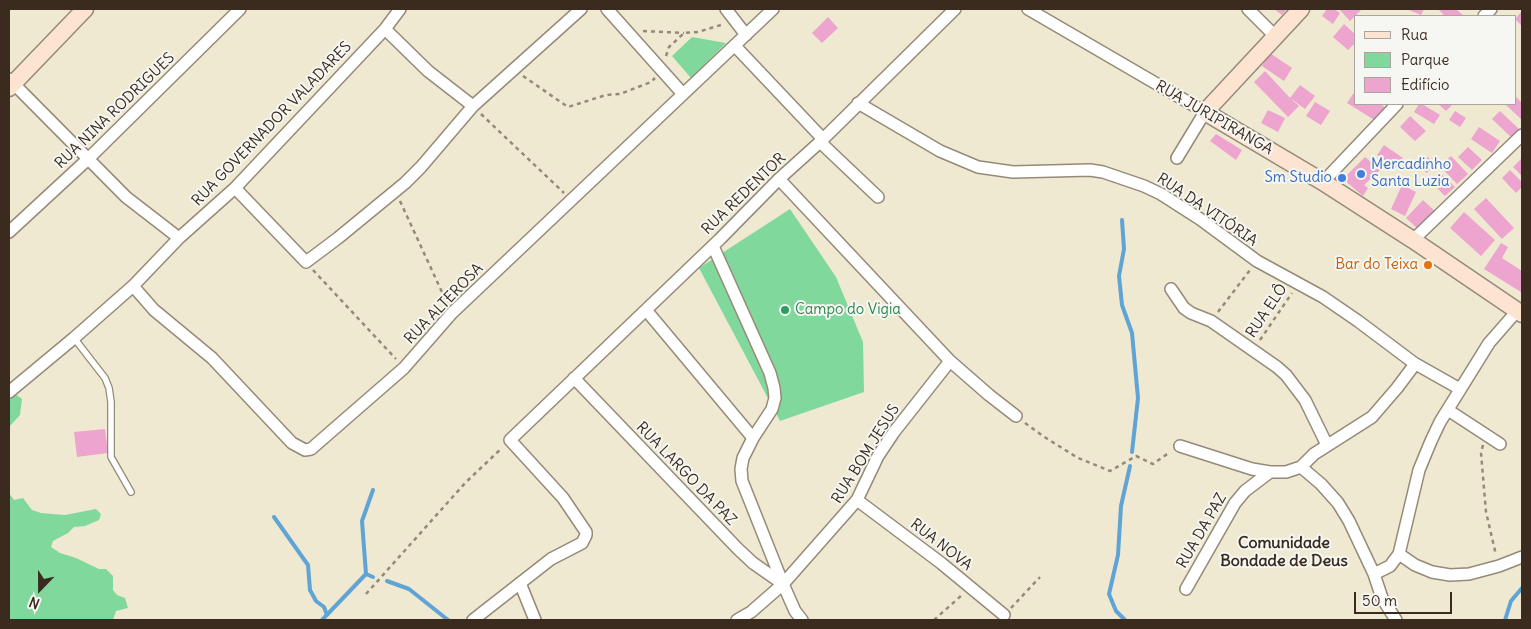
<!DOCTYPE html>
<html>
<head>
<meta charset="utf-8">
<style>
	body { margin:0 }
	#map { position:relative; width:1531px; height:629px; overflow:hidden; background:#efe9d2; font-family:Delius,sans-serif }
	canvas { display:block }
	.frame { position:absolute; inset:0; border:10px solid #3b2a1e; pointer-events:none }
	.legend { position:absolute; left:1354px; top:15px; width:162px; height:90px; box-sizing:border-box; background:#f6f6f2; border:1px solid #aba49d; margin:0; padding:6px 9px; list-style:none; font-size:15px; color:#3b2a1e }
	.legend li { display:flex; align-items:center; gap:10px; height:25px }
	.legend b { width:25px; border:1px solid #aba49d }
	.north { position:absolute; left:15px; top:564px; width:50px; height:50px; -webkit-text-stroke:4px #f6f6f2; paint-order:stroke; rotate:202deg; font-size:14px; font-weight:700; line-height:20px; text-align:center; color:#3b2a1e }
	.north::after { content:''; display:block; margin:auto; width:18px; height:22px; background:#3b2a1e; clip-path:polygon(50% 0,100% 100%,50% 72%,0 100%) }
	.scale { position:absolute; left:1354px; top:592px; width:98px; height:22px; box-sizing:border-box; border:2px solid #3b2a1e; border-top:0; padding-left:6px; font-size:15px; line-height:18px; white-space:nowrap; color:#3b2a1e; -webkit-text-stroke:4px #f6f6f2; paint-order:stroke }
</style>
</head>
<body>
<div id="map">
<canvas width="1531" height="629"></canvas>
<div class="frame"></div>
<ul class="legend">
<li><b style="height:6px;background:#fde4d1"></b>Rua</li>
<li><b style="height:14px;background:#80d89d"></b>Parque</li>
<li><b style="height:14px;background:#eda4ce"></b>Edifício</li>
</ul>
<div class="north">N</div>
<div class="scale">50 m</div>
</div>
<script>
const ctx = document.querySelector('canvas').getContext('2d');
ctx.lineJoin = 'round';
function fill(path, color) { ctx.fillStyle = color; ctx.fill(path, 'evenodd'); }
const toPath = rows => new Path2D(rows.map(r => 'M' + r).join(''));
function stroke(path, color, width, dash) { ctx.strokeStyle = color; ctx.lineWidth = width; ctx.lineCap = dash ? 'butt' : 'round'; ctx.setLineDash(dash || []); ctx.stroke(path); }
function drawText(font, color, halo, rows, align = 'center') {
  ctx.font = font + ' Delius,sans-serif'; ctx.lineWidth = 4; ctx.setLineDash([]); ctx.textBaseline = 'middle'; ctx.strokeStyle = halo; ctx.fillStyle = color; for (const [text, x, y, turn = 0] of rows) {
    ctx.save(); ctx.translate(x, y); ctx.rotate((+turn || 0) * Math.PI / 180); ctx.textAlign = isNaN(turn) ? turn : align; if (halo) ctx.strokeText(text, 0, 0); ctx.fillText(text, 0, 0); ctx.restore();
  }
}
fill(toPath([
	[692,37,726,43,691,78,672,56],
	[790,209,836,277,863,342,864,392,780,421,699,268],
	[14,393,22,399,20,415,9,427,9,398],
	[9,493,14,500,23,498,32,510,41,513,65,515,96,509,101,514,99,520,85,526,74,527,68,533,53,541,51,547,60,553,76,558,99,569,106,569,113,576,113,590,117,595,125,598,128,608,116,611,113,620,9,620]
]), '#80d89d');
stroke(toPath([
	[1122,220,1124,249,1119,276,1122,305,1132,333,1138,398,1132,452],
	[274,517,308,565,310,590,316,601,324,607,327,615],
	[366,574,373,577],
	[387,581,409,589,448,620],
	[322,620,366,574,362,521,373,490],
	[1125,620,1116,611,1109,594,1118,555,1121,506,1130,466],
	[1505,620,1511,601,1522,588]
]), '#5fa4d4', 4);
fill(toPath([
	[1274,9,1287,9,1282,15],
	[1327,9,1334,9,1340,13,1333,24,1322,16],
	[1339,9,1360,9,1361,10,1350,21],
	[1406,9,1424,9,1421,15],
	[1438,9,1456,9,1464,16,1445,16],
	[1522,11,1522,26,1515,19],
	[828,17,838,28,822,43,812,33],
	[1344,24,1355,34,1355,43,1348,50,1333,37],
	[1270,53,1292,68,1284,81,1262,66],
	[1265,71,1290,98,1300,85,1315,96,1305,109,1290,98,1299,106,1288,117,1254,82],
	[1355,91,1355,104,1380,104,1385,107,1376,121,1347,103],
	[1515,96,1522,103,1522,120,1505,104,1515,104],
	[1315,102,1330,111,1321,125,1306,116],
	[1419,104,1422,104,1440,115,1434,124,1414,112],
	[1438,104,1453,104,1446,111],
	[1268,110,1285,118,1278,132,1261,123],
	[1455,111,1466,118,1460,127,1449,120],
	[1500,111,1519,129,1511,137,1492,119],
	[1410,116,1426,131,1415,141,1400,127],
	[1479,127,1500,141,1492,153,1471,139],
	[1216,134,1242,150,1236,160,1210,141],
	[1384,145,1403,158,1396,168,1377,155],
	[1468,147,1482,160,1472,170,1458,157],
	[1451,156,1468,174,1457,184,1440,166],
	[1365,157,1380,170,1364,185,1368,188,1363,196,1343,179],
	[1428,157,1435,164,1427,173,1419,167],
	[1522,158,1522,176,1513,167],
	[1510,170,1522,182,1522,187,1516,193,1502,178],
	[1440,173,1455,187,1445,196,1431,182],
	[1402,185,1416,192,1405,216,1391,209],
	[1486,198,1514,228,1502,239,1474,209],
	[1423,200,1437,213,1420,231,1406,218],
	[1464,212,1495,240,1481,256,1450,228],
	[1501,243,1508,247,1502,258,1522,271,1522,289,1521,292,1484,269],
	[105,429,108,453,77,457,74,432]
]), '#eda4ce');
const lane = toPath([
	[74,338,105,378,109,388,111,402,111,457,131,492]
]);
const street = toPath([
	[400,9,385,29,428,71,473,106],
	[607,9,683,94],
	[726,9,746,35],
	[1028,9,1205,112,1177,158],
	[1248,9,1275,36],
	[1484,16,1491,9],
	[735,46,823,139],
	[9,79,126,197,179,238],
	[858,103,940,151,978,167,1013,172,1090,170,1103,172,1144,186,1161,194,1200,219,1257,261,1323,297,1358,321,1414,363,1460,389],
	[820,142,878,197],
	[779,179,950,361,989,395,1016,416],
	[1323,182,1397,104],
	[235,188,306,262,338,238,405,183,421,167,473,106,581,9],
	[9,232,88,159,240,9],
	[1413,240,1522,135],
	[713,246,770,373,774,388,775,398,772,409,753,438,743,458,741,469,742,481,783,584,795,611,802,620],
	[133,286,154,310,212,358,292,443,305,450,311,449,404,368,452,313,773,9],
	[1171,289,1184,308,1191,313,1211,321,1277,367,1286,375,1305,400,1327,445],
	[646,310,753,438],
	[574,378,738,549,753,563,783,584],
	[9,392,74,338,133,286,179,238,235,188,385,29],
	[1448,410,1500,444],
	[1180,446,1252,469,1270,472,1286,472,1301,467,1314,454,1372,417,1397,388,1415,364],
	[1301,467,1321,484,1338,503,1349,521,1374,574,1382,598,1396,620],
	[857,500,941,563,1004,615],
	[1399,554,1415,565,1432,572,1450,575,1469,574,1499,566,1522,557],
	[1374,574,1390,566,1399,554,1419,470,1431,441,1440,422,1489,343,1517,311],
	[520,583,535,620],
	[1186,589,1235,503,1245,491,1270,472],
	[473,620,551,559,582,543,586,535,586,532,563,498,510,440,720,239,779,179,820,142,955,9],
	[737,620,751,612,783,584,857,500,878,456,894,432,950,361]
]);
const secondary = toPath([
	[1301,9,1205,112,1323,182,1413,240,1522,314],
	[9,88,85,9]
]);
stroke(lane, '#958a78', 8);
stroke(street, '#958a78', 14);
stroke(secondary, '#958a78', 19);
stroke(toPath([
	[643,31,684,33],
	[666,56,669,47,684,33,698,32,724,24],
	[523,76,568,107,606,95,620,94,651,82,655,78],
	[481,114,564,193],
	[400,201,447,303],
	[313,270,396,359],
	[1218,312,1250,270],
	[1260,340,1292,293],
	[1025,423,1043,436,1078,458,1110,471,1136,456,1153,464,1170,452],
	[1483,445,1481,453,1486,512,1496,555],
	[366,594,466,482,502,448],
	[1011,608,1040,577],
	[934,620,962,595]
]), '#958a78', 2.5, [4, 4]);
stroke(lane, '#fff', 5.5);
stroke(street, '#fff', 11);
stroke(secondary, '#fde4d1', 16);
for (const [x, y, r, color] of [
	[1361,174,5,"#3f7fe0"],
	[1342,178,5,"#3f7fe0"],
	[1428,265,5,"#e8710a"],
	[785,310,5,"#2e9e5b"]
]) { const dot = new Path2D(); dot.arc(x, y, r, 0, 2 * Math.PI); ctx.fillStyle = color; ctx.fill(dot); stroke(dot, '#f6f6f2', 2); }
drawText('15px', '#3b2a1e', '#f6f6f2', [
	["RUA NINA RODRIGUES",115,111,-44],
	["RUA JURIPIRANGA",1214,118,30],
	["RUA GOVERNADOR VALADARES",272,124,-46],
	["RUA REDENTOR",744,194,-44],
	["RUA DA VITÓRIA",1207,210,34],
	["RUA ALTEROSA",444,304,-46],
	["RUA ELÔ",1267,311,-56],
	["RUA BOM JESUS",866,454,-58],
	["RUA LARGO DA PAZ",686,474,46],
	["RUA DA PAZ",1202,531,-60],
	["RUA NOVA",941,545,38]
]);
drawText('15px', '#366cbe', '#f6f6f2', [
	["Mercadinho",1371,165],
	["Santa Luzia",1371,182],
	["Sm Studio",1332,178,"right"]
], 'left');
drawText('15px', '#c56008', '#f6f6f2', [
	["Bar do Teixa",1418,265]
], 'right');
drawText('15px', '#27864d', '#f6f6f2', [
	["Campo do Vigia",795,310]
], 'left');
drawText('bold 16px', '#3b2a1e', '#f6f6f2', [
	["Comunidade",1284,543],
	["Bondade de Deus",1284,561]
]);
</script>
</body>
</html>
